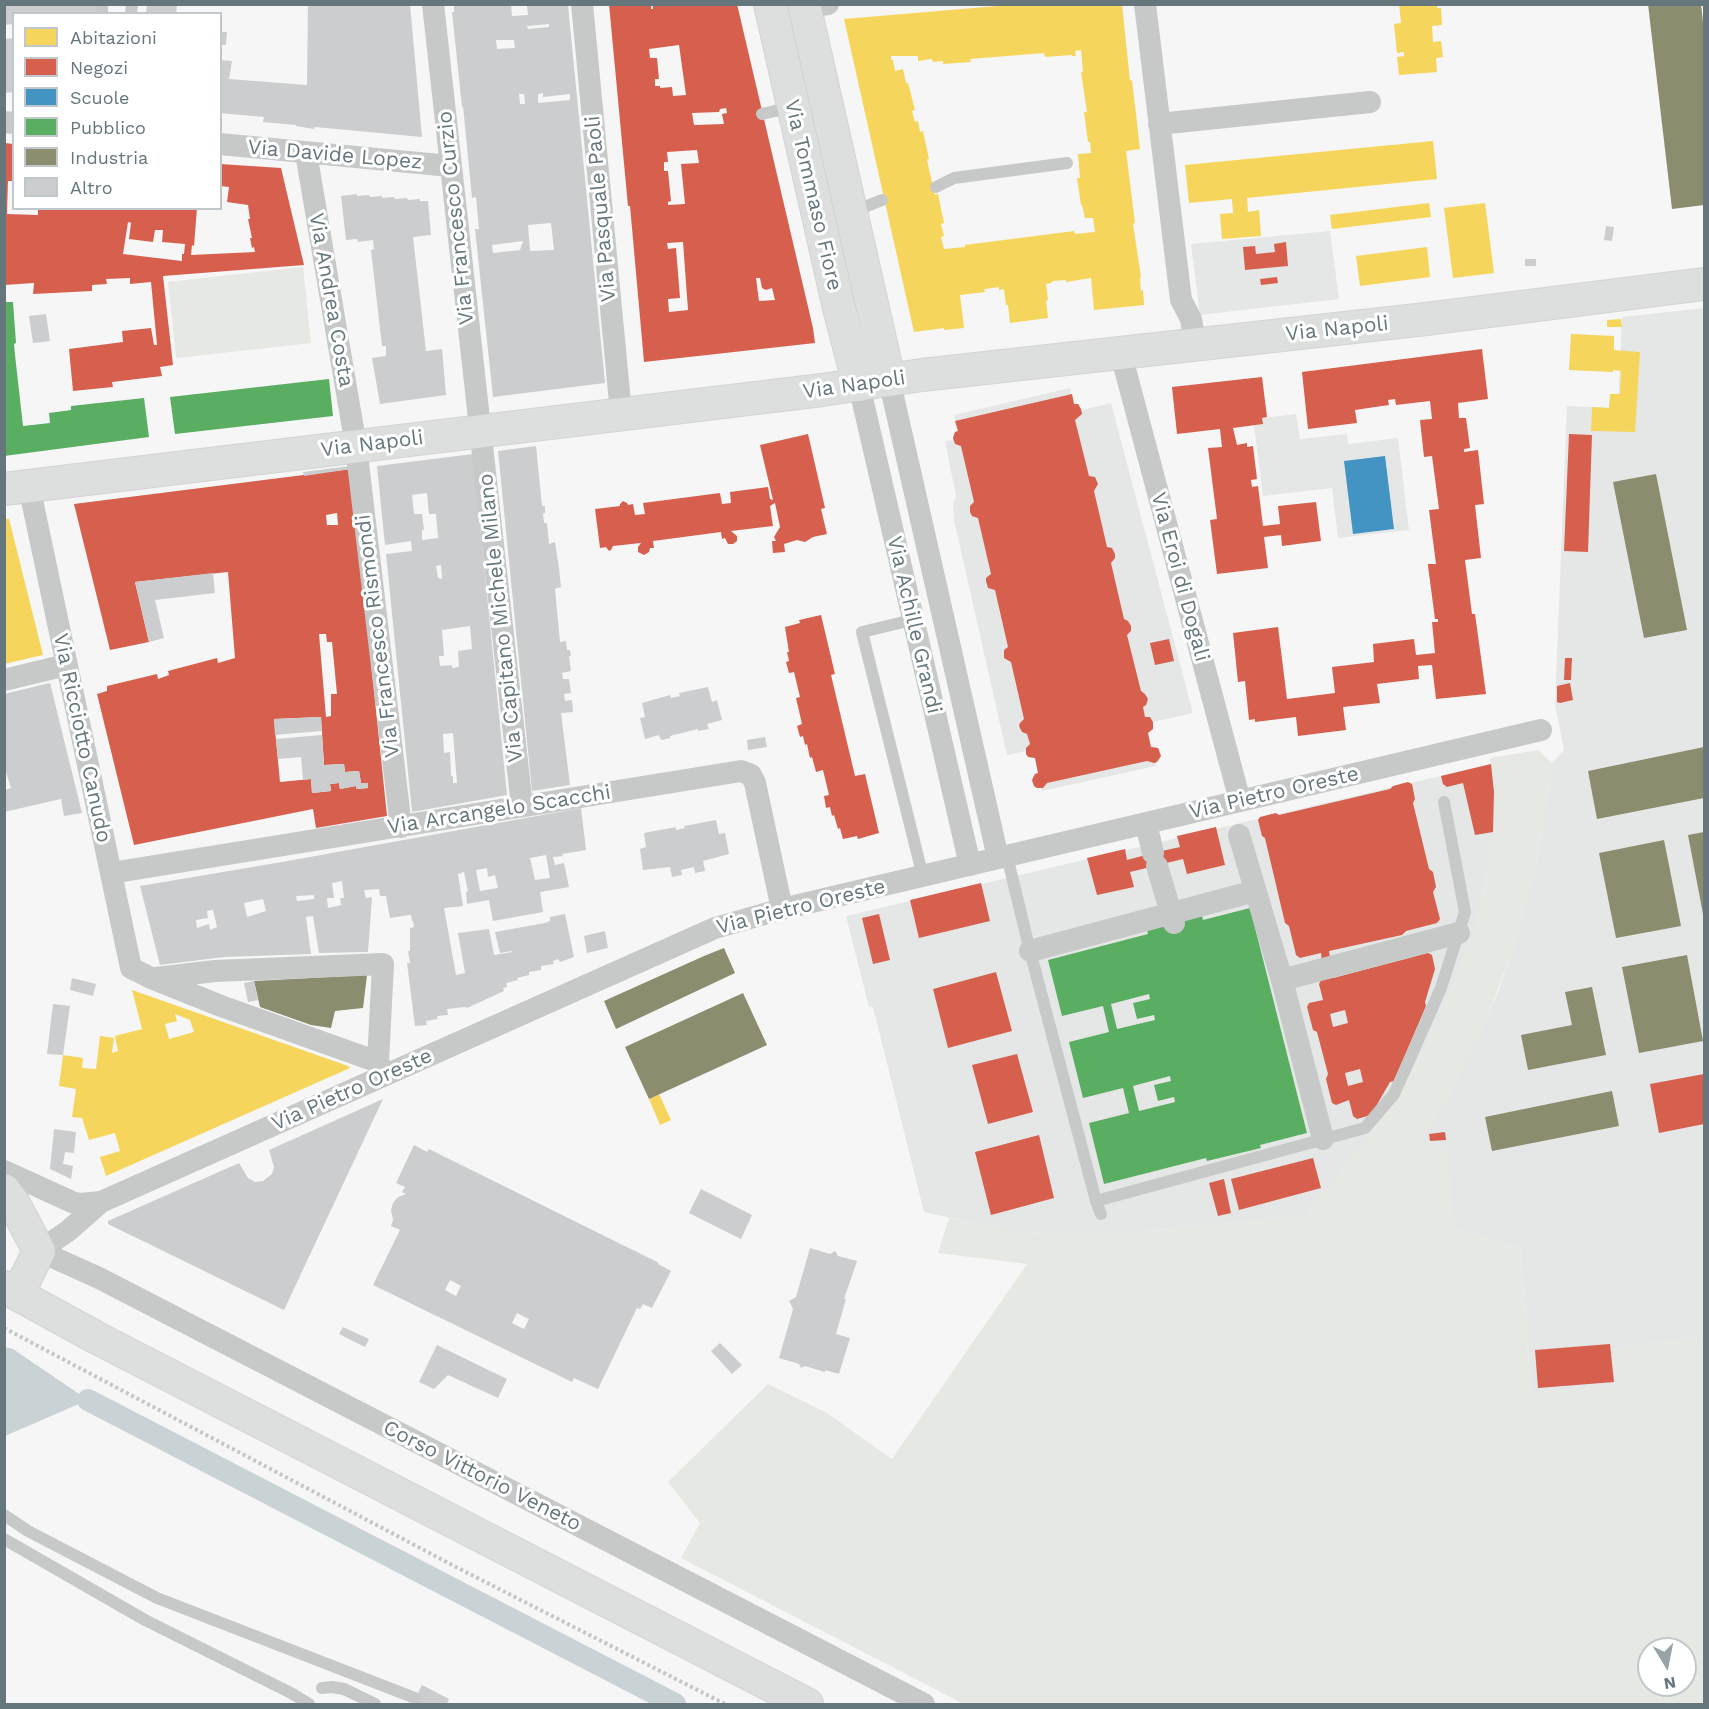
<!DOCTYPE html>
<html>
<head>
<meta charset="utf-8">
<style>
	body { margin:0 }
	#map { position:relative; width:1709px; height:1709px; overflow:hidden; background:#f6f6f6; font-family:"Work Sans",sans-serif }
	canvas { display:block }
	.frame { position:absolute; inset:0; border:6px solid #65767d; pointer-events:none }
	.legend { position:absolute; left:12px; top:12px; width:210px; height:198px; box-sizing:border-box; background:#fff; border:2px solid #c1c8cb; margin:0; padding:8px 10px; list-style:none; font-size:18px; color:#65767d }
	.legend li { display:flex; align-items:center; gap:12px; height:30px }
	.legend b { width:30px; border:2px solid #c1c8cb }
	.north { position:absolute; left:1637px; top:1637px; width:60px; height:60px; box-sizing:border-box; background:#fff; border:2px solid #c1c8cb; border-radius:50%; rotate:170deg; font-size:16px; font-weight:700; line-height:24px; text-align:center; color:#65767d }
	.north::after { content:''; display:block; margin:auto; width:21px; height:27px; background:#98a3a7; clip-path:polygon(50% 0,100% 100%,50% 72%,0 100%) }
</style>
</head>
<body>
<div id="map">
<canvas width="1709" height="1709"></canvas>
<div class="frame"></div>
<ul class="legend">
<li><b style="height:16px;background:#f6d55c"></b>Abitazioni</li>
<li><b style="height:16px;background:#d6604d"></b>Negozi</li>
<li><b style="height:16px;background:#4393c3"></b>Scuole</li>
<li><b style="height:16px;background:#5aae61"></b>Pubblico</li>
<li><b style="height:16px;background:#8c8c6e"></b>Industria</li>
<li><b style="height:16px;background:#cbcdce"></b>Altro</li>
</ul>
<div class="north">N</div>
</div>
<script>
const ctx = document.querySelector('canvas').getContext('2d');
ctx.lineJoin = 'round';
function fill(path, color) { ctx.fillStyle = color; ctx.fill(path, 'evenodd'); }
const toPath = rows => new Path2D(rows.map(r => 'M' + r).join(''));
function stroke(path, color, width, dash) { ctx.strokeStyle = color; ctx.lineWidth = width; ctx.lineCap = dash ? 'butt' : 'round'; ctx.setLineDash(dash || []); ctx.stroke(path); }
function drawText(font, color, halo, rows, align = 'center') {
  ctx.font = font + ' "Work Sans",sans-serif'; ctx.lineWidth = 6; ctx.setLineDash([]); ctx.textBaseline = 'middle'; ctx.strokeStyle = halo; ctx.fillStyle = color; for (const [text, x, y, turn = 0] of rows) {
    ctx.save(); ctx.translate(x, y); ctx.rotate((+turn || 0) * Math.PI / 180); ctx.textAlign = isNaN(turn) ? turn : align; if (halo) ctx.strokeText(text, 0, 0); ctx.fillText(text, 0, 0); ctx.restore();
  }
}
fill(toPath([
	[1330,231,1339,299,1200,315,1191,244],
	[1704,308,1704,1337,1614,1348,1617,1386,1531,1393,1520,1248,1453,1229,1445,1146,1416,1148,1453,1088,1486,1020,1499,989,1513,949,1537,860,1552,763,1564,750,1555,704,1567,406,1618,408,1622,317],
	[1070,388,1074,403,1078,404,1082,410,1111,403,1193,713,1153,722,1153,729,1148,733,1151,746,1156,747,1160,751,1161,756,1156,762,1156,766,1042,791,1041,788,1037,788,1032,783,1033,776,1038,773,1035,758,1028,757,1025,751,1007,755,954,520,953,504,956,496,945,441,953,440,953,435,958,430,954,415],
	[1296,414,1300,439,1347,434,1348,444,1398,438,1409,530,1338,538,1332,488,1263,496,1254,425,1262,424,1262,418],
	[1491,764,1494,792,1493,832,1490,855,1481,905,1475,928,1448,1000,1429,1042,1410,1077,1385,1117,1307,1216,1128,1233,1085,1234,1019,1232,996,1228,924,1212,873,1007,869,1007,846,916]
]), '#e5e7e6');
fill(toPath([
	[303,267,311,343,176,358,168,282],
	[1538,750,1552,763,1537,860,1513,949,1486,1020,1471,1053,1453,1088,1416,1148,1445,1145,1453,1229,1520,1248,1531,1393,1616,1386,1613,1348,1704,1337,1704,1704,964,1704,681,1558,700,1523,668,1482,768,1384,827,1413,892,1459,1027,1264,938,1253,949,1218,1019,1232,1085,1234,1128,1233,1307,1216,1385,1117,1410,1077,1429,1042,1448,1000,1475,928,1481,905,1490,855,1494,804,1493,778,1490,758],
	[1649,1649,1685,1649,1685,1685,1649,1685]
]), '#e6e8e3');
fill(toPath([
	[5,1347,13,1349,88,1400,5,1436]
]), '#c9d2d4');
fill(toPath([
	[1021,4,1122,4,1130,81,1132,80,1140,149,1126,151,1135,223,1133,224,1141,277,1140,278,1141,291,1143,290,1144,305,1094,310,1091,278,1066,282,1066,280,1053,281,1051,283,1046,284,1048,300,1046,301,1048,318,1010,323,1008,305,1006,305,1004,289,999,290,999,287,984,289,985,292,960,295,964,328,944,330,944,328,914,332,844,19],
	[1081,50,1083,72,1081,72,1087,112,1084,112,1088,142,1090,142,1091,153,1078,154,1080,178,1077,178,1081,205,1082,205,1085,218,1093,218,1095,232,1075,234,1074,231,965,245,965,247,944,249,941,237,944,236,941,224,944,223,938,194,935,195,932,183,927,160,929,159,923,131,920,132,918,121,915,122,912,111,915,110,908,83,906,83,903,69,895,71,893,60,891,60,891,56,918,56,918,61,932,59,933,62,943,61,943,64,971,62,970,59,1044,53,1045,57,1072,55,1072,56,1076,56,1075,51],
	[1399,4,1437,4,1437,8,1441,8,1442,25,1432,26,1433,42,1441,41,1443,57,1436,58,1437,72,1399,75,1397,57,1404,56,1404,52,1397,53,1394,24,1401,23],
	[1433,141,1437,179,1247,198,1248,212,1259,210,1261,236,1222,239,1220,214,1233,213,1232,199,1189,203,1185,165],
	[1429,203,1431,217,1332,229,1330,215],
	[1485,203,1494,273,1453,278,1444,208],
	[1427,247,1430,277,1360,286,1356,256],
	[1621,319,1622,327,1607,327,1607,320],
	[1571,334,1614,336,1614,350,1640,352,1635,432,1591,431,1592,407,1609,408,1610,394,1620,394,1621,371,1613,370,1613,372,1569,370],
	[4,519,9,519,43,655,4,664],
	[132,990,348,1066,350,1068,106,1176,100,1157,120,1151,115,1133,89,1140,82,1118,72,1117,76,1089,59,1086,63,1055,83,1058,82,1068,96,1069,100,1036,114,1038,112,1053,118,1051,115,1036,142,1029],
	[175,1014,190,1020,194,1032,169,1039,165,1024,177,1021],
	[659,1094,671,1120,660,1125,649,1099]
]), '#f6d55c');
fill(toPath([
	[609,4,651,4,651,9,653,9,653,4,737,4,813,328,815,343,644,362,630,206,628,206],
	[679,45,686,95,673,96,672,87,660,88,660,86,655,86,655,79,659,79,657,58,650,58,649,49],
	[726,108,727,113,722,114,724,124,694,125,692,113,719,112,720,109],
	[697,150,699,163,681,164,685,204,668,205,668,202,671,201,668,171,664,171,664,162,668,162,667,152],
	[683,242,688,310,669,312,668,299,680,298,676,248,668,249,667,243],
	[756,278,760,278,762,288,766,290,772,288,775,300,759,301],
	[4,143,14,144,14,181,8,181,7,214,38,215,38,208,197,208,194,246,192,245,191,255,255,252,254,247,252,248,250,238,252,238,248,219,250,219,248,205,227,202,229,187,220,186,220,164,281,168,304,265,163,276,173,365,160,367,162,376,112,382,113,387,73,391,69,349,123,342,122,331,151,328,154,345,157,345,151,282,130,284,130,278,106,279,107,284,92,285,92,291,33,294,34,283,4,285],
	[128,222,131,223,129,239,153,242,155,230,163,230,162,242,185,244,184,254,182,254,182,261,123,254],
	[1286,242,1288,266,1245,270,1243,247,1255,246,1256,254,1275,252,1274,244],
	[1277,277,1278,283,1261,285,1260,279],
	[1482,349,1488,399,1458,403,1459,418,1466,418,1470,448,1464,449,1464,452,1478,450,1484,504,1475,505,1481,558,1465,560,1472,614,1475,614,1486,694,1436,699,1432,665,1418,666,1419,679,1377,684,1380,703,1343,707,1346,730,1298,736,1296,717,1255,722,1255,719,1249,720,1245,681,1238,682,1233,633,1278,627,1287,699,1335,693,1332,667,1374,662,1373,644,1414,639,1416,655,1435,653,1432,622,1438,622,1438,619,1435,619,1428,566,1428,564,1436,564,1429,510,1439,509,1432,456,1424,457,1420,420,1432,419,1430,401,1396,405,1395,399,1388,400,1389,405,1355,410,1357,423,1308,429,1302,372],
	[1262,377,1267,417,1262,418,1263,424,1233,428,1237,445,1247,443,1247,447,1253,446,1257,479,1251,480,1252,487,1258,486,1263,526,1280,524,1278,506,1316,502,1321,541,1282,546,1281,535,1264,537,1268,568,1217,574,1210,520,1217,519,1208,448,1222,447,1220,429,1177,434,1172,387],
	[1072,394,1074,404,1078,404,1081,409,1082,414,1075,420,1089,476,1095,477,1098,484,1094,491,1107,547,1112,548,1115,554,1115,558,1111,563,1124,619,1128,621,1131,626,1131,631,1127,635,1141,691,1145,694,1148,699,1146,705,1143,707,1145,717,1150,717,1153,722,1153,729,1148,733,1151,747,1158,748,1161,756,1157,762,1154,763,1147,761,1047,783,1043,788,1037,788,1034,786,1032,780,1035,774,1038,773,1035,758,1028,757,1026,754,1026,748,1030,744,1027,734,1022,732,1019,726,1020,723,1024,719,1011,662,1004,658,1004,650,1008,647,995,590,988,588,986,581,986,578,991,574,978,518,972,516,970,512,970,506,974,502,961,446,955,444,953,438,955,432,958,431,955,421],
	[808,434,825,508,821,509,827,534,813,537,805,542,797,540,784,544,785,552,773,553,772,541,776,541,774,537,780,527,775,503,770,506,773,526,731,531,737,536,737,541,733,544,728,544,725,538,722,539,721,532,653,541,654,548,650,548,649,552,644,555,638,552,638,547,641,543,613,546,611,550,609,551,606,547,600,548,595,509,620,506,620,504,623,501,627,503,628,505,633,504,635,515,645,514,643,503,720,493,722,504,731,503,730,492,768,487,770,499,773,500,760,445],
	[1569,434,1592,435,1588,552,1564,551],
	[351,469,387,816,316,828,313,809,134,845,97,694,107,691,107,686,157,674,158,679,169,675,168,671,217,658,218,663,235,658,228,572,135,582,149,642,110,650,74,504],
	[337,513,338,525,327,525,326,515],
	[319,634,326,634,327,642,332,642,337,694,331,694,331,716,326,717],
	[321,717,324,765,344,764,345,772,359,771,361,783,368,783,368,788,356,789,356,786,340,789,339,783,330,784,331,791,312,793,311,779,280,782,274,719],
	[821,615,835,674,831,675,855,776,865,774,879,833,858,839,857,836,843,839,840,828,838,829,834,815,832,816,830,807,826,808,824,796,829,795,823,770,816,772,812,757,810,758,807,744,805,745,803,736,800,737,797,726,802,724,796,698,800,697,794,672,789,673,786,662,789,661,787,652,789,652,785,627,800,623,799,620],
	[1169,639,1174,661,1155,665,1150,643],
	[1565,658,1572,658,1571,680,1564,680],
	[1570,683,1573,700,1560,703,1557,702,1557,686],
	[1491,764,1494,792,1493,832,1475,835,1463,783,1447,787,1443,784,1441,776],
	[1408,782,1412,784,1415,799,1413,803,1429,869,1433,872,1436,887,1433,892,1440,919,1437,923,1406,931,1402,935,1329,951,1333,978,1428,953,1432,955,1435,969,1425,1002,1426,1006,1394,1081,1390,1082,1371,1115,1357,1119,1353,1116,1349,1100,1336,1105,1332,1103,1326,1079,1328,1074,1317,1032,1313,1030,1307,1007,1309,1003,1323,1000,1319,984,1321,980,1324,980,1321,953,1300,958,1296,955,1289,926,1285,923,1265,838,1262,836,1258,820,1260,817,1276,813,1279,815,1390,789,1393,786],
	[1345,1010,1348,1023,1333,1027,1330,1014],
	[1360,1069,1363,1082,1348,1086,1345,1073],
	[1216,827,1225,865,1187,874,1183,859,1130,872,1134,887,1097,895,1087,858,1125,849,1127,860,1153,853,1180,847,1177,836],
	[981,883,990,921,919,938,910,900],
	[879,914,890,960,873,964,862,918],
	[996,972,1012,1031,948,1048,933,989],
	[1017,1054,1033,1112,988,1124,972,1065],
	[1704,1074,1704,1124,1659,1133,1650,1084],
	[1445,1132,1446,1140,1430,1141,1429,1134],
	[1039,1135,1054,1198,991,1215,975,1152],
	[1313,1158,1321,1188,1239,1210,1231,1179],
	[1224,1179,1231,1213,1218,1216,1209,1183],
	[1610,1344,1614,1382,1538,1388,1535,1350]
]), '#d6604d');
fill(toPath([
	[1385,456,1394,529,1353,534,1344,461]
]), '#4393c3');
fill(toPath([
	[4,302,13,302,16,343,14,344,15,355,23,426,50,423,49,413,71,410,71,406,144,398,149,437,4,456],
	[329,379,333,416,175,434,170,397],
	[1250,908,1307,1133,1260,1145,1261,1148,1207,1161,1206,1158,1104,1184,1089,1123,1129,1113,1123,1088,1083,1098,1069,1042,1109,1032,1103,1006,1062,1016,1048,960,1148,934,1147,930,1202,916,1203,920],
	[1149,994,1150,999,1133,1003,1137,1019,1154,1015,1155,1020,1117,1029,1111,1004],
	[1170,1076,1171,1081,1154,1085,1158,1101,1174,1097,1175,1102,1139,1111,1133,1086]
]), '#5aae61');
fill(toPath([
	[1648,4,1701,4,1704,31,1704,205,1672,209],
	[1656,474,1687,630,1644,638,1613,482],
	[1704,747,1704,798,1597,819,1588,771],
	[1704,832,1704,914,1703,914,1688,835],
	[1664,840,1681,926,1616,938,1599,853],
	[724,948,735,973,616,1029,604,1001,704,956],
	[1687,955,1703,1041,1639,1053,1622,967],
	[367,975,363,1008,335,1011,331,1028,311,1025,260,1007,254,981],
	[1592,987,1606,1055,1528,1070,1521,1035,1572,1025,1565,992],
	[743,993,767,1045,649,1099,625,1047],
	[1612,1091,1619,1126,1492,1151,1485,1117]
]), '#8c8c6e');
stroke(toPath([
	[88,1400,675,1704]
]), '#c9d2d4', 22);
fill(toPath([
	[4,4,96,4,97,14,14,14,14,24,4,25],
	[147,4,177,4,176,14,146,14],
	[308,4,410,4,422,137,315,127,314,129,296,126,296,125,263,122,264,117,220,113,220,60,232,61,229,79,307,85],
	[454,4,511,4,512,16,528,15,527,5,568,5,605,383,493,397,475,229,479,229,476,197,472,198,463,106,462,107,452,12,454,12],
	[549,24,549,27,528,29,527,26],
	[496,40,514,40,515,48,497,49],
	[543,93,543,97,570,94,570,100,538,103,538,94],
	[519,94,524,94,525,104,520,104],
	[551,223,554,250,530,251,528,225],
	[523,241,520,250,493,253,492,245],
	[220,32,227,32,226,45,220,45],
	[14,38,14,92,4,93,4,39],
	[357,194,357,196,369,195,370,197,382,196,382,198,394,197,395,199,407,198,408,200,420,199,420,201,428,201,431,235,413,237,426,351,442,349,446,395,380,404,372,358,386,356,386,346,382,346,371,250,374,249,373,240,358,242,357,239,346,240,341,196],
	[1606,226,1614,227,1612,241,1604,240],
	[1525,259,1536,259,1536,266,1525,266],
	[46,314,50,341,33,343,29,316],
	[536,446,542,506,545,506,545,513,543,513,544,523,547,523,549,544,555,542,559,568,561,587,555,589,560,642,566,641,567,650,570,650,571,656,569,656,571,671,562,673,563,679,569,679,571,693,564,694,565,701,572,700,573,712,561,713,570,785,532,791,498,451],
	[473,454,507,795,412,812,386,554,412,551,411,541,385,545,377,466],
	[426,493,427,494,429,514,436,514,438,538,422,540,422,530,424,530,422,514,414,514,412,495],
	[441,565,442,579,438,578,436,566],
	[470,626,472,649,458,651,459,667,452,668,452,665,440,666,439,656,444,656,442,630],
	[453,733,457,783,453,783,453,776,451,776,450,752,444,753,443,734],
	[350,466,351,469,304,476,303,472],
	[213,573,215,593,155,600,164,638,149,642,135,582],
	[50,683,82,813,64,816,61,799,4,812,4,790,11,788,4,766,4,694],
	[708,687,712,702,717,700,722,720,707,724,709,729,698,731,698,729,670,736,670,738,661,740,659,735,645,739,640,718,645,717,642,703,670,695,671,698,680,696,679,693],
	[321,717,322,731,275,735,274,719],
	[322,735,324,765,344,764,345,772,359,771,361,783,368,783,368,788,356,789,356,786,340,789,339,783,330,784,331,791,312,793,311,779,303,780,301,757,278,759,276,739],
	[765,737,767,747,748,750,747,740],
	[581,808,586,850,562,854,563,856,553,857,555,865,564,863,569,887,540,892,543,912,493,921,489,900,467,904,466,892,468,891,464,872,458,874,463,906,444,908,456,975,465,973,458,933,489,929,494,955,512,952,511,951,500,953,495,932,545,923,550,921,550,917,565,914,574,957,560,962,558,959,553,961,554,964,541,966,541,970,529,972,529,975,517,978,518,980,506,983,507,987,503,988,504,991,467,1008,465,1007,447,1009,448,1015,437,1016,438,1019,426,1021,427,1025,415,1026,407,963,410,963,408,951,410,951,410,928,414,927,413,921,412,921,411,915,409,915,390,918,386,896,380,896,379,889,364,890,366,898,372,897,368,952,319,953,313,916,306,917,311,954,224,957,160,965,140,886,282,862],
	[546,855,550,878,535,880,530,858],
	[487,868,488,877,495,875,498,888,480,891,476,870],
	[342,881,344,898,340,898,341,905,328,908,327,898,334,898,332,883],
	[314,895,314,899,297,901,296,896],
	[263,899,266,911,247,917,244,903],
	[213,910,217,927,210,930,209,924,197,928,196,920,208,918,207,911],
	[716,820,719,834,725,833,729,854,703,861,705,871,695,873,694,867,681,870,682,875,672,877,670,867,643,870,640,849,646,847,644,833,676,827,676,830,685,828,684,826],
	[605,931,608,948,587,953,584,936],
	[72,978,96,984,93,996,70,990],
	[254,981,258,1000,248,1002,244,983],
	[53,1004,70,1006,63,1055,47,1054],
	[383,1099,284,1310,108,1224,108,1221,239,1163,248,1178,255,1182,263,1181,272,1174,274,1167,269,1150],
	[54,1129,76,1132,74,1153,65,1152,63,1164,73,1166,71,1179,50,1169],
	[414,1145,427,1152,429,1149,659,1263,658,1264,671,1271,652,1308,643,1304,640,1309,637,1308,598,1389,574,1378,572,1382,373,1285,400,1230,391,1226,393,1220,391,1210,393,1203,398,1197,406,1194,402,1192,405,1187,396,1183],
	[450,1280,461,1286,456,1296,445,1290],
	[517,1313,529,1319,524,1329,512,1323],
	[701,1189,752,1215,741,1239,689,1213],
	[810,1248,830,1254,835,1251,838,1256,857,1261,844,1299,846,1299,836,1334,850,1338,839,1374,825,1370,825,1372,805,1366,801,1368,799,1364,779,1358,793,1309,789,1301,796,1297],
	[343,1327,369,1339,365,1347,339,1334],
	[720,1343,742,1365,732,1374,711,1351],
	[437,1345,507,1379,498,1398,448,1375,434,1389,419,1382],
	[422,1685,449,1699,447,1704,412,1704]
]), '#cbcdce');
const secondary = toPath([
	[770,4,839,308,859,385],
	[804,4,889,379],
	[4,489,822,390,922,375,1426,319,1704,284],
	[4,1190,13,1202,39,1251,18,1294],
	[4,1287,97,1338,807,1704]
]);
stroke(secondary, '#d2d3d4', 34);
stroke(toPath([
	[4,1328,456,1567,725,1704]
]), '#c5c6c7', 4, [3, 3]);
stroke(toPath([
	[102,4,102,14],
	[131,14,132,4],
	[762,114,792,107],
	[936,187,954,178,1067,163],
	[852,212,882,200],
	[912,620,862,632,923,877],
	[1007,856,1030,951,1096,1201,1101,1214],
	[1096,1201,1365,1128,1394,1094,1408,1063,1441,988,1465,912,1444,802],
	[4,1515,28,1531,157,1598,415,1698],
	[4,1539,145,1620,291,1693,309,1704],
	[322,1688,332,1687,344,1689,375,1704]
]), '#c7c9c9', 12);
stroke(toPath([
	[433,4,522,806],
	[582,4,621,413],
	[1145,4,1181,300,1191,319,1195,344],
	[805,7,828,4],
	[4,122,14,123],
	[1159,124,1370,102],
	[220,144,450,166],
	[306,153,356,446,401,827],
	[1121,354,1240,801],
	[889,379,998,858],
	[859,385,970,865],
	[29,486,131,968,151,978,221,1006,378,1062,385,1075],
	[4,680,66,665],
	[1146,823,1153,853],
	[1239,835,1282,980,1323,1139],
	[1157,866,1174,923],
	[111,873,741,771,751,775,755,783,782,909],
	[1030,951,1255,891],
	[156,978,215,971,383,964,378,1062],
	[1282,980,1459,933],
	[4,1171,72,1202,79,1204,101,1202],
	[39,1251,68,1231,101,1202,715,928,782,909,1541,730],
	[39,1251,99,1278,924,1704]
]), '#c7c9c9', 22);
stroke(secondary, '#dddede', 32);
drawText('21px', '#65767d', '#fff', [
	["Via Davide Lopez",335,155,5],
	["Via Tommaso Fiore",813,195,77],
	["Via Pasquale Paoli",601,209,-95],
	["Via Francesco Curzio",456,218,-96],
	["Via Andrea Costa",331,300,80],
	["Via Napoli",1337,329,-6],
	["Via Napoli",854,385,-8],
	["Via Napoli",372,444,-7],
	["Via Eroi di Dogali",1180,577,75],
	["Via Capitano Michele Milano",501,618,-96],
	["Via Achille Grandi",914,625,77],
	["Via Francesco Rismondi",378,636,-97],
	["Via Ricciotto Canudo",82,738,78],
	["Via Pietro Oreste",1274,793,-13],
	["Via Arcangelo Scacchi",499,810,-9],
	["Via Pietro Oreste",801,907,-14],
	["Via Pietro Oreste",352,1090,-24],
	["Corso Vittorio Veneto",482,1476,27]
]);
</script>
</body>
</html>
